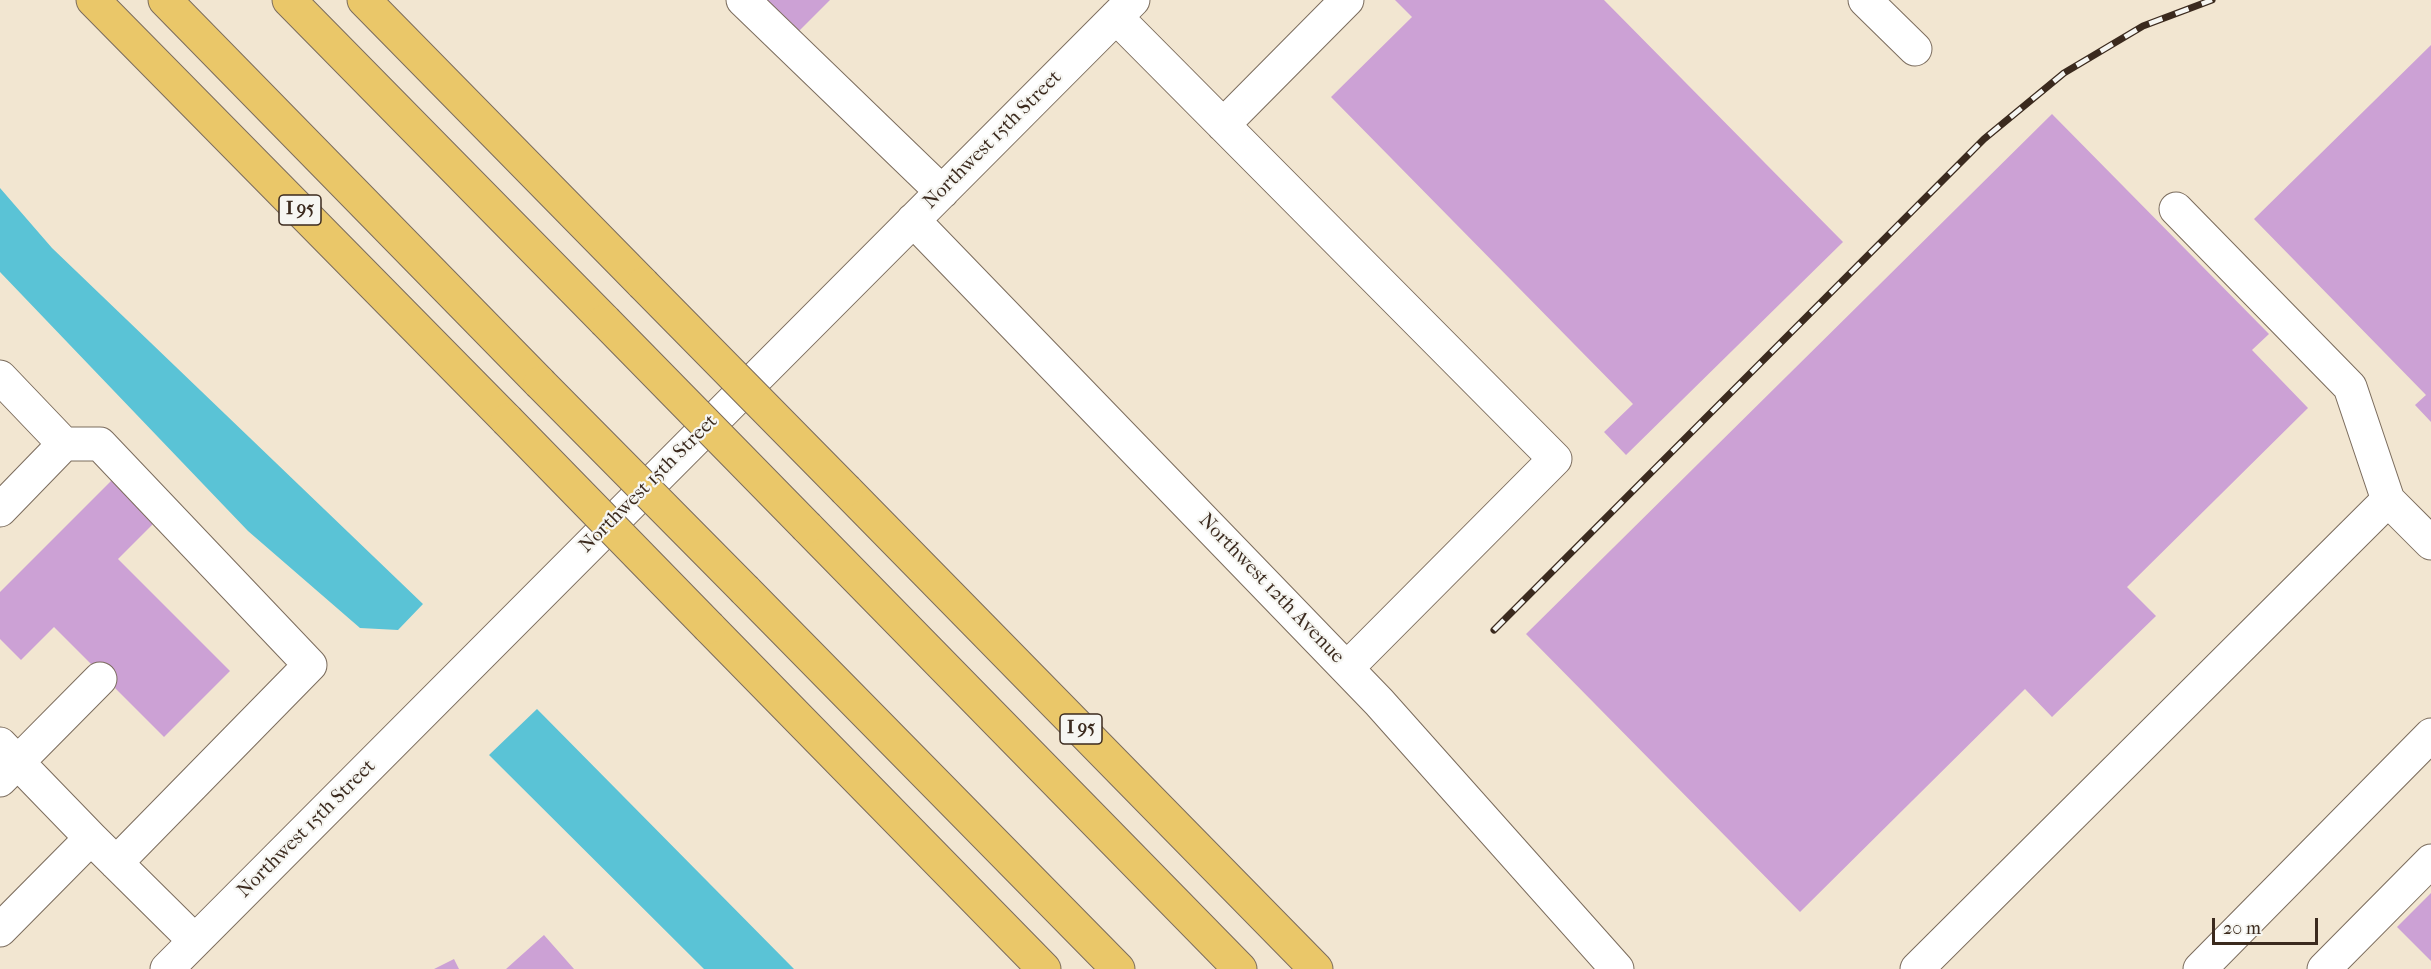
<!DOCTYPE html>
<html>
<head>
<meta charset="utf-8">
<style>
	body { margin:0 }
	#map { position:relative; width:2431px; height:969px; overflow:hidden; background:#f2e6d1; font-family:"IM FELL French Canon",serif }
	canvas { display:block }
	.scale { position:absolute; left:2212px; top:918px; width:106px; height:27px; box-sizing:border-box; border:3px solid #3b2a1e; border-top:0; padding-left:8px; font-size:18px; line-height:21px; white-space:nowrap; color:#3b2a1e; -webkit-text-stroke:4px #f6f6f2; paint-order:stroke }
</style>
</head>
<body>
<div id="map">
<canvas width="2431" height="969"></canvas>
<div class="scale">20 m</div>
</div>
<script>
const ctx = document.querySelector('canvas').getContext('2d');
ctx.lineJoin = 'round';
function fill(path, color) { ctx.fillStyle = color; ctx.fill(path, 'evenodd'); }
const toPath = rows => new Path2D(rows.map(r => 'M' + r).join(''));
function stroke(path, color, width, dash) { ctx.strokeStyle = color; ctx.lineWidth = width; ctx.lineCap = dash ? 'butt' : 'round'; ctx.setLineDash(dash || []); ctx.stroke(path); }
function drawText(font, color, halo, rows, align = 'center') {
  ctx.font = font + ' "IM FELL French Canon",serif'; ctx.lineWidth = 4.5; ctx.setLineDash([]); ctx.textBaseline = 'middle'; ctx.strokeStyle = halo; ctx.fillStyle = color; for (const [text, x, y, turn = 0] of rows) {
    ctx.save(); ctx.translate(x, y); ctx.rotate((+turn || 0) * Math.PI / 180); ctx.textAlign = isNaN(turn) ? turn : align; if (halo) ctx.strokeText(text, 0, 0); ctx.fillText(text, 0, 0); ctx.restore();
  }
}
fill(toPath([
	[0,188,52,248,423,604,398,630,360,628,248,531,0,272],
	[537,709,794,969,704,969,489,755]
]), '#5ac3d6');
fill(toPath([
	[758,0,830,0,794,36],
	[1395,0,1604,0,1843,242,1626,455,1604,432,1633,404,1331,97,1412,17],
	[2431,45,2431,422,2415,405,2426,395,2254,219],
	[2052,114,2269,334,2252,350,2308,408,2127,587,2156,616,2052,717,2025,689,1800,912,1526,634],
	[112,480,155,522,118,559,230,671,164,737,54,627,21,660,0,639,0,592],
	[2431,893,2431,961,2397,927],
	[544,935,574,969,506,969],
	[454,959,459,969,434,969]
]), '#cca1d5');
const minor = toPath([
	[743,0,942,192],
	[1865,0,1915,49],
	[1116,17,1555,459,1347,668],
	[1223,125,1347,0],
	[2176,209,2350,387,2388,500,2431,543],
	[913,220,1379,702,1617,969],
	[0,377,64,444,0,510],
	[64,444,100,444,310,665,116,863],
	[0,744,91,838],
	[0,780,100,679],
	[0,930,91,838,195,941],
	[167,969,1133,0],
	[1917,969,2388,500],
	[2200,969,2431,735],
	[2324,969,2431,861]
]);
const highway = toPath([
	[93,0,507,420],
	[165,0,540,383],
	[289,0,605,321],
	[364,0,643,284],
	[846,490,1316,969],
	[807,527,1240,969],
	[745,590,1118,969],
	[709,627,1044,969]
]);
stroke(minor, '#7b6c5d', 35);
stroke(highway, '#7b6c5d', 35);
stroke(minor, '#fff', 33);
stroke(highway, '#eac769', 33);
const rail = toPath([
	[1494,630,1984,139,2064,73,2143,26,2212,0]
]);
stroke(rail, '#3b2a1e', 7);
stroke(rail, '#f6f6f2', 4.5, [14]);
const highwayBridge = toPath([
	[643,284,846,490],
	[605,321,807,527],
	[540,383,745,590],
	[507,420,709,627]
]);
stroke(highwayBridge, '#7b6c5d', 35, []);
stroke(highwayBridge, '#eac769', 33);
for (const [x, y, w] of [
	[300,210,42],
	[1081,729,42]
]) { const box = new Path2D(); box.roundRect(x - w / 2, y - 15, w, 30, 4.5); ctx.fillStyle = '#f6f6f2'; ctx.fill(box); stroke(box, '#3b2a1e', 1.5); }
drawText('bold 18px', '#3b2a1e', null, [
	["I 95",300,210],
	["I 95",1081,729]
]);
drawText('20px', '#3b2a1e', '#f6f6f2', [
	["Northwest 15th Street",993,140,-45],
	["Northwest 15th Street",649,484,-45],
	["Northwest 12th Avenue",1271,589,46],
	["Northwest 15th Street",307,829,-45]
]);
</script>
</body>
</html>
